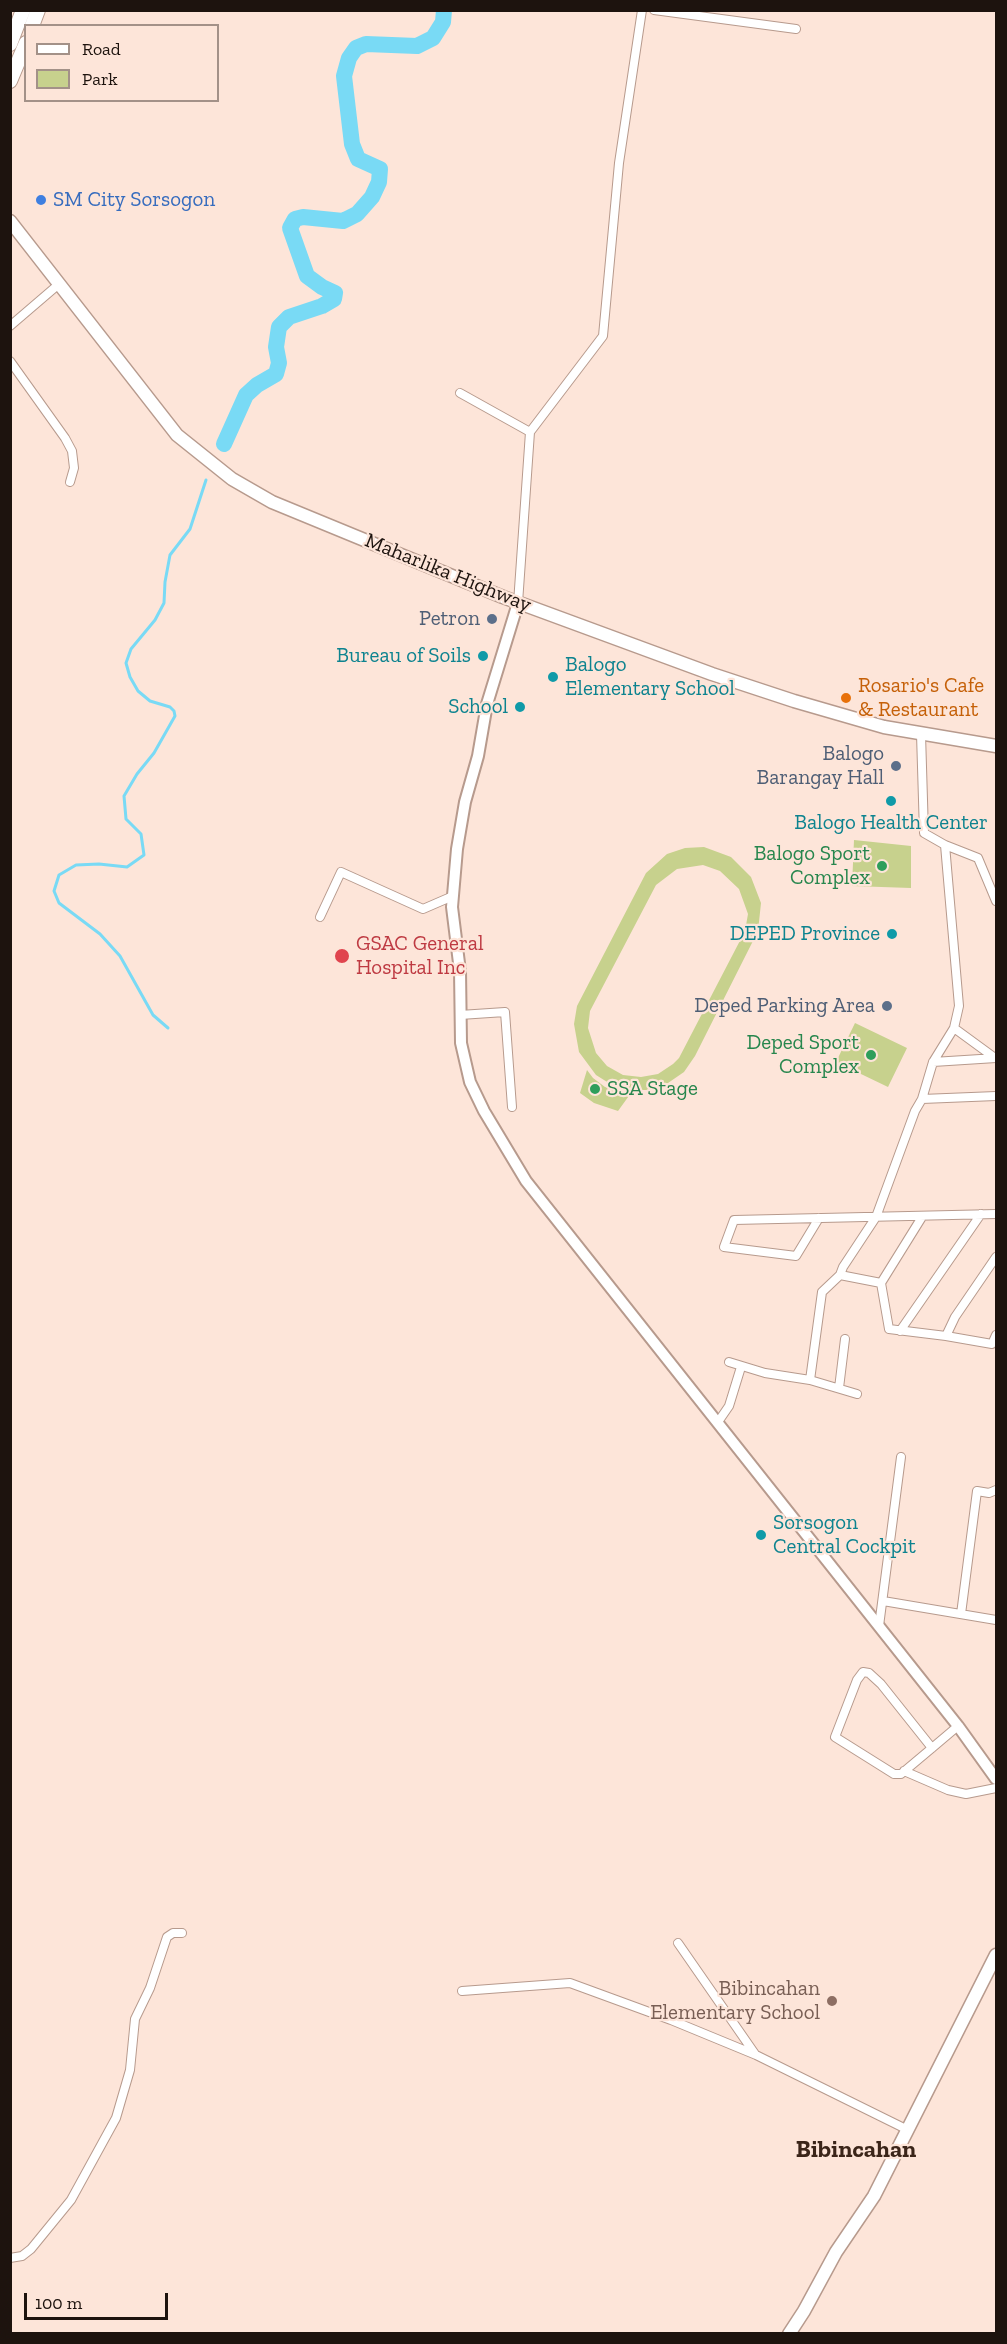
<!DOCTYPE html>
<html>
<head>
<meta charset="utf-8">
<style>
	body { margin:0 }
	#map { position:relative; width:1007px; height:2344px; overflow:hidden; background:#fde5d9; font-family:"Zilla Slab",serif }
	canvas { display:block }
	.frame { position:absolute; inset:0; border:12px solid #1d130e; pointer-events:none }
	.legend { position:absolute; left:24px; top:24px; width:195px; height:78px; box-sizing:border-box; background:#fde5d9; border:2px solid #a39188; margin:0; padding:8px 10px; list-style:none; font-size:18px; color:#1d130e }
	.legend li { display:flex; align-items:center; gap:12px; height:30px }
	.legend b { width:30px; border:2px solid #a39188 }
	.scale { position:absolute; left:24px; top:2293px; width:144px; height:27px; box-sizing:border-box; border:3px solid #1d130e; border-top:0; padding-left:8px; font-size:18px; line-height:21px; white-space:nowrap; color:#1d130e; -webkit-text-stroke:4px #fde5d9; paint-order:stroke }
</style>
</head>
<body>
<div id="map">
<canvas width="1007" height="2344"></canvas>
<div class="frame"></div>
<ul class="legend">
<li><b style="height:8px;background:#fff"></b>Road</li>
<li><b style="height:16px;background:#c7d18d"></b>Park</li>
</ul>
<div class="scale">100 m</div>
</div>
<script>
const ctx = document.querySelector('canvas').getContext('2d');
ctx.lineJoin = 'round';
function fill(path, color) { ctx.fillStyle = color; ctx.fill(path, 'evenodd'); }
const toPath = rows => new Path2D(rows.map(r => 'M' + r).join(''));
function stroke(path, color, width, dash) { ctx.strokeStyle = color; ctx.lineWidth = width; ctx.lineCap = dash ? 'butt' : 'round'; ctx.setLineDash(dash || []); ctx.stroke(path); }
function drawText(font, color, halo, rows, align = 'center') {
  ctx.font = font + ' "Zilla Slab",serif'; ctx.lineWidth = 4.5; ctx.setLineDash([]); ctx.textBaseline = 'middle'; ctx.strokeStyle = halo; ctx.fillStyle = color; for (const [text, x, y, turn = 0] of rows) {
    ctx.save(); ctx.translate(x, y); ctx.rotate((+turn || 0) * Math.PI / 180); ctx.textAlign = isNaN(turn) ? turn : align; if (halo) ctx.strokeText(text, 0, 0); ctx.fillText(text, 0, 0); ctx.restore();
  }
}
fill(toPath([
	[854,840,911,846,911,888,852,886],
	[704,847,731,857,751,877,761,903,758,931,695,1056,684,1072,668,1083,650,1090,631,1090,612,1085,596,1075,579,1052,574,1024,577,1006,646,873,667,854,685,848],
	[703,865,720,871,739,889,748,914,745,931,679,1058,673,1064,658,1074,641,1077,623,1075,607,1066,596,1053,588,1028,590,1011,656,885,677,869],
	[855,1023,907,1048,888,1087,836,1062],
	[587,1070,593,1078,605,1087,621,1092,631,1093,618,1111,594,1103,580,1093]
]), '#c7d18d');
stroke(toPath([
	[168,1028,153,1015,120,956,100,934,59,903,54,891,59,875,76,865,99,864,127,867,144,855,141,834,126,819,124,796,137,774,154,753,175,716,174,711,170,707,150,701,138,691,130,677,126,663,131,649,155,620,164,603,165,582,170,555,190,529,206,480]
]), '#79daf5', 3);
stroke(toPath([
	[224,444,246,395,257,385,276,374,279,363,276,347,279,327,289,317,322,306,334,299,335,293,322,287,307,276,290,228,295,219,303,217,343,221,357,214,372,197,379,182,380,169,358,159,352,144,344,76,349,58,356,48,366,44,417,46,433,38,443,22,444,10]
]), '#79daf5', 16);
const street = toPath([
	[654,10,796,29],
	[10,326,59,284],
	[10,361,65,438,72,451,74,468,70,482],
	[460,393,530,432],
	[518,603,530,432,603,336,619,163,642,10],
	[921,734,924,833,945,845,978,858,996,901],
	[320,917,341,872,423,909,453,896],
	[460,1015,505,1012,512,1107],
	[954,1028,995,1058],
	[933,1062,996,1058],
	[922,1099,996,1096],
	[819,1218,796,1256,724,1247,734,1220,996,1214],
	[840,1275,881,1283,889,1329,946,1336,992,1344,996,1335],
	[881,1283,922,1217],
	[900,1331,981,1214],
	[946,1336,955,1317,996,1257],
	[729,1362,765,1373,810,1380,857,1394],
	[810,1380,822,1292,840,1275,843,1267,876,1217,915,1111,922,1099,933,1062,954,1028,959,1006,945,845],
	[839,1388,845,1339],
	[718,1422,729,1406,741,1367],
	[883,1601,996,1620],
	[961,1614,977,1491,989,1493,996,1490],
	[879,1626,901,1457],
	[932,1748,881,1684,869,1673,863,1672,857,1680,835,1737,894,1774,901,1774,932,1748,958,1726],
	[904,1771,948,1790,966,1794,996,1788],
	[678,1943,755,2054],
	[462,1991,570,1983,671,2020,756,2055,908,2130],
	[10,2258,22,2256,31,2249,71,2200,116,2118,130,2070,135,2019,150,1988,167,1937,173,1933,182,1933]
]);
const secondary = toPath([
	[518,603,487,704,478,756,465,802,457,849,452,907,460,971,461,1043,470,1082,484,1111,526,1181,958,1726,996,1779]
]);
const primary = toPath([
	[10,221,177,435,232,479,272,502,503,597,712,674,794,701,884,727,996,746],
	[789,2334,804,2311,836,2252,874,2196,996,1955]
]);
const highway = toPath([
	[32,26,38,10],
	[10,44,23,10],
	[10,81,26,43]
]);
stroke(street, '#b79a8d', 10);
stroke(secondary, '#b79a8d', 14);
stroke(primary, '#b79a8d', 15);
stroke(highway, '#b79a8d', 16);
stroke(street, '#fff', 8);
stroke(secondary, '#fff', 10);
stroke(primary, '#fff', 12);
stroke(highway, '#fff', 14);
for (const [x, y, r, color] of [
	[41,200,6,"#3f7fe0"],
	[492,619,6,"#5c6f8a"],
	[483,656,6,"#0f9aa8"],
	[553,677,6,"#0f9aa8"],
	[846,698,6,"#e8710a"],
	[520,707,6,"#0f9aa8"],
	[896,766,6,"#5c6f8a"],
	[891,801,6,"#0f9aa8"],
	[882,866,6,"#2e9e5b"],
	[892,934,6,"#0f9aa8"],
	[342,956,8,"#e0444e"],
	[887,1006,6,"#5c6f8a"],
	[871,1055,6,"#2e9e5b"],
	[595,1089,6,"#2e9e5b"],
	[761,1535,6,"#0f9aa8"],
	[832,2001,6,"#8d6e63"]
]) { const dot = new Path2D(); dot.arc(x, y, r, 0, 2 * Math.PI); ctx.fillStyle = color; ctx.fill(dot); stroke(dot, '#fde5d9', 2); }
drawText('21px', '#366cbe', '#fde5d9', [
	["SM City Sorsogon",53,200]
], 'left');
drawText('21px', '#1d130e', '#fde5d9', [
	["Maharlika Highway",448,573,22]
]);
drawText('21px', '#4e5e75', '#fde5d9', [
	["Petron",480,619],
	["Balogo",884,754],
	["Barangay Hall",884,778],
	["Deped Parking Area",875,1006]
], 'right');
drawText('21px', '#0d838f', '#fde5d9', [
	["Bureau of Soils",471,656],
	["Balogo",565,665,"left"],
	["Elementary School",565,689,"left"],
	["School",508,707],
	["Balogo Health Center",891,823,"center"],
	["DEPED Province",880,934],
	["Sorsogon",773,1523,"left"],
	["Central Cockpit",773,1547,"left"]
], 'right');
drawText('21px', '#c56008', '#fde5d9', [
	["Rosario's Cafe",858,686],
	["& Restaurant",858,710]
], 'left');
drawText('21px', '#27864d', '#fde5d9', [
	["Balogo Sport",870,854],
	["Complex",870,878],
	["Deped Sport",859,1043],
	["Complex",859,1067],
	["SSA Stage",607,1089,"left"]
], 'right');
drawText('21px', '#be3a42', '#fde5d9', [
	["GSAC General",356,944],
	["Hospital Inc",356,968]
], 'left');
drawText('21px', '#785e54', '#fde5d9', [
	["Bibincahan",820,1989],
	["Elementary School",820,2013]
], 'right');
drawText('bold 24px', '#3b2519', '#fde5d9', [
	["Bibincahan",856,2150]
]);
</script>
</body>
</html>
